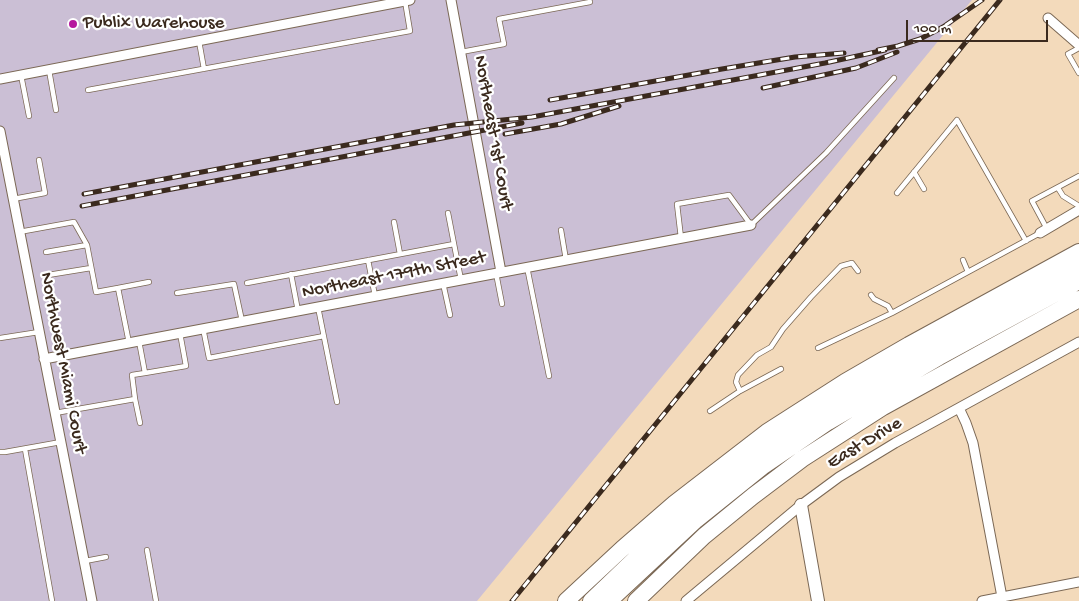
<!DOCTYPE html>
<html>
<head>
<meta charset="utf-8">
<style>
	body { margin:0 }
	#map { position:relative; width:1079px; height:601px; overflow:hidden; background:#f3dabb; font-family:"Gochi Hand",sans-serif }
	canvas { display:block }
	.scale { position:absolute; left:906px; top:20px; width:142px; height:22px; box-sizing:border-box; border:2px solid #3b2a1e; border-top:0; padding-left:6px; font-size:15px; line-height:18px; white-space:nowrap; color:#3b2a1e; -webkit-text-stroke:4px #fff; paint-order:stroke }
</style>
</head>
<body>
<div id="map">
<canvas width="1079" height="601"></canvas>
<div class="scale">100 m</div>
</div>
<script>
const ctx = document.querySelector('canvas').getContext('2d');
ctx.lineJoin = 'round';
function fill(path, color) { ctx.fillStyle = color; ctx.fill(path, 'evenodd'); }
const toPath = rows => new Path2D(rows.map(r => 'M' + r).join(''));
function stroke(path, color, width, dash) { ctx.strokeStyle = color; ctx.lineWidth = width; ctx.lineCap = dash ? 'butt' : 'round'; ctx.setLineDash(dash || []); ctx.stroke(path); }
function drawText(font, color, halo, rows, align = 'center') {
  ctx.font = font + ' "Gochi Hand",sans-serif'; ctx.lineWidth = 4.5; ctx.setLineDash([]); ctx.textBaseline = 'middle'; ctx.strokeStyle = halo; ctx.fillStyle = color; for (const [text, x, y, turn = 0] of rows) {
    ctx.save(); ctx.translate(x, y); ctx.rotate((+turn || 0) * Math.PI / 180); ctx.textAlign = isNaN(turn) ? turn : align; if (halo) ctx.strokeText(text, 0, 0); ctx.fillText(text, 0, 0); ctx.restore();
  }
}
fill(toPath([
	[0,0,972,0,477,601,0,601]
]), '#cbbfd5');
const lane = toPath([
	[199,41,204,69],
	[1079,48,1068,54,1079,73],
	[461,52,504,44,499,19,590,2],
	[49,70,56,110],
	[21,75,29,116],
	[88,90,410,31,405,1],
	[914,172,924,189],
	[1058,188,1063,196,1079,206],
	[897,193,957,120,1026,241],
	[13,199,45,193,39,160],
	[394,222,400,254],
	[1047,229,1032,201,1079,176],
	[561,230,566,260],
	[19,232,74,222,87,245],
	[681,238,677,204,729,195,751,225,826,153,894,78],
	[454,244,461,280],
	[46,252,87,245,96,292,118,288,129,343],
	[368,260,375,296],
	[963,260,968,272],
	[527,267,549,376],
	[496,273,502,304],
	[291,274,298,311],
	[48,275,91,268],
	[247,283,454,244,448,213],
	[443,283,450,315],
	[118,288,149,282],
	[177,293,234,284,242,321],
	[871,295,874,299,888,306,892,313],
	[318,307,337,402],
	[203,328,209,358,324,336],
	[0,338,39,332],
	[139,341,145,373,186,366,180,333],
	[818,348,892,313,1040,233],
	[740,391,736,382,738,375,757,355,771,347,783,329,811,297,841,266,852,263,858,271],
	[135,399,132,375,145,373],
	[710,411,740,391,781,369],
	[55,413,135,399,140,423],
	[25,449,52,601],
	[0,452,5,452,61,442],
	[147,550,156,601],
	[85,561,106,557]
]);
const street = toPath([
	[451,0,501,272],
	[1048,18,1079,45],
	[0,79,410,0],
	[0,131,92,601],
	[1040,233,1079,210],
	[44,359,751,225],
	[959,408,966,423,973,443,1002,597],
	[686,601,801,505,839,477,895,443,1079,342],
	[982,601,1079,582]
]);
const secondary = toPath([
	[801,505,818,601]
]);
const highway = toPath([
	[566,601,622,549,675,503,767,432,845,382,909,345,1079,252],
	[591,601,686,510,786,436,847,395,912,357,1079,267],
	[609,601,696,520,762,467,828,422,939,357,1079,281],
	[636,601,704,536,753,496,802,459,883,407,1079,299]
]);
stroke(lane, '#7b6855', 6);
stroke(street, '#7b6855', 11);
stroke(secondary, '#7b6855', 14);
stroke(highway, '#7b6855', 18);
stroke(lane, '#fff', 4.5);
stroke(street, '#fff', 9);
stroke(secondary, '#fff', 12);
stroke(highway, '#fff', 16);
const rail = toPath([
	[878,50,898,46,920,39,943,27,982,0],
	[763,88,856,68,897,52],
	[550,100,722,69,795,57,844,53],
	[505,134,561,124,619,106],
	[84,194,454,125,532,117,825,63,885,50],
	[82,206,522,123],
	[512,601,1000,0]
]);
stroke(rail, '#3b2a1e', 5);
stroke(rail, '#fff', 3, [9]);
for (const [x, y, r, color] of [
	[73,24,5,"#b5179e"]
]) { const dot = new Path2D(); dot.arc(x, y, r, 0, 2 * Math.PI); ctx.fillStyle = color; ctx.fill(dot); stroke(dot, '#fff', 2); }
drawText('19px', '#3b2a1e', '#fff', [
	["Publix Warehouse",83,24]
], 'left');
drawText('19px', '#3b2a1e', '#fff', [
	["Northeast 1st Court",492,133,80],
	["Northeast 179th Street",394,276,-11],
	["Northwest Miami Court",62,363,79],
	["East Drive",865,444,-31]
]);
</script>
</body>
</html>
